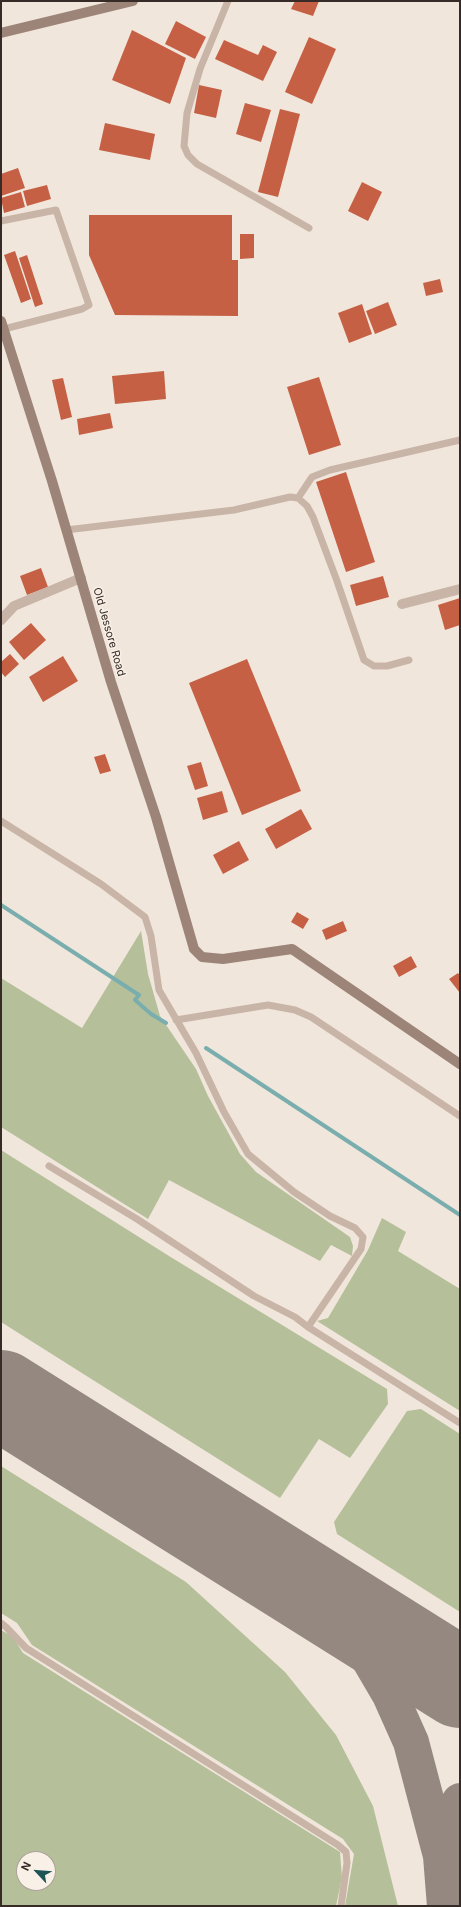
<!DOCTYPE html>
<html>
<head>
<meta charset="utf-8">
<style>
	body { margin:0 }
	#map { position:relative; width:461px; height:1907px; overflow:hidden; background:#f1e6db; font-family:Inter,sans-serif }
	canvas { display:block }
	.frame { position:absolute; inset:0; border:2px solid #362b27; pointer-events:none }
	.north { position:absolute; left:16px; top:1851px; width:40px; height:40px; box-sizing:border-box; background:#f9f0e7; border:1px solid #aba19a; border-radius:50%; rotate:296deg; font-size:11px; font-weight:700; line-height:16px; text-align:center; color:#362b27 }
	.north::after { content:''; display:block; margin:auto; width:14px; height:18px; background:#1d5557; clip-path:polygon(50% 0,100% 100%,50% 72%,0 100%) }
</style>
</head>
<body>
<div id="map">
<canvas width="461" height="1907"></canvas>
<div class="frame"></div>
<div class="north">N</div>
</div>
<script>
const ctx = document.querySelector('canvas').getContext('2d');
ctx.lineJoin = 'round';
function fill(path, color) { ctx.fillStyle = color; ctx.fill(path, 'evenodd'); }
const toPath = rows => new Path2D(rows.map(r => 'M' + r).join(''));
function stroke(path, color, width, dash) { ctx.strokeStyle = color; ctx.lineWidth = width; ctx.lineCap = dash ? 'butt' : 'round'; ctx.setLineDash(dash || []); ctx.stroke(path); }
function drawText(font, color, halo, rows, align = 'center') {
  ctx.font = font + ' Inter,sans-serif'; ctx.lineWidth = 3; ctx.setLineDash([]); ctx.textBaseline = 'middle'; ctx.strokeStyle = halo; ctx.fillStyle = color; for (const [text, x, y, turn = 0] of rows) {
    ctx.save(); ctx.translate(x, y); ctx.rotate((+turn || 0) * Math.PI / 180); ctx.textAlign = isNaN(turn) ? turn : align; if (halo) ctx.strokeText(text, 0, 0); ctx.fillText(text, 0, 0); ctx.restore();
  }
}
fill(toPath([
	[141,931,148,974,160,1016,196,1069,208,1096,240,1154,256,1172,350,1237,353,1246,352,1256,331,1245,320,1261,169,1180,148,1219,1,1127,1,978,82,1028],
	[1,1150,169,1256,387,1389,388,1404,350,1458,319,1439,280,1498,1,1322],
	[382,1218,406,1232,398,1251,460,1289,460,1411,317,1321,328,1318,368,1250],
	[421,1409,460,1434,460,1612,337,1534,334,1522,407,1411],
	[1,1466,186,1582,285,1672,336,1735,373,1806,398,1906,345,1906,354,1854,343,1839,32,1645,17,1623,1,1613],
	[1,1630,13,1637,23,1653,340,1852,342,1878,336,1906,1,1906],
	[24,1859,48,1859,48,1883,24,1883]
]), '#b5c09b');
stroke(toPath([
	[1,905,139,995,135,1000,151,1014,166,1023],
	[206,1048,460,1215]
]), '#7aaeae', 4);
stroke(toPath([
	[304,1585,346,1625,366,1654,390,1695,411,1742,441,1856,445,1906],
	[441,1856,447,1822,460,1801]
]), '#948881', 36);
stroke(toPath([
	[1,1395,460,1683]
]), '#948881', 90);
fill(toPath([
	[295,1,319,1,313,16,291,9],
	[176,21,206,37,195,59,165,44],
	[132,30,186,58,170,104,112,80],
	[309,37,336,49,312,104,285,92],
	[224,40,258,55,263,45,277,52,263,81,215,59],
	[199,85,222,90,216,118,194,113],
	[245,103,271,110,261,142,236,134],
	[280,109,300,114,278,197,258,192],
	[105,123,155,134,150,160,99,150],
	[18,168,25,188,1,196,1,174],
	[362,182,382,192,368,221,348,211],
	[47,185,51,199,27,206,23,191],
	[21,192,25,207,4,213,1,198],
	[89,215,232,215,232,260,238,260,238,316,115,315,89,255],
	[240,234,254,234,254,258,240,259],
	[15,251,31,299,21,303,4,255],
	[27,255,43,304,35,307,19,258],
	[440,279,443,292,426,296,423,283],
	[388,302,397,325,375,334,366,311],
	[362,304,372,334,349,343,338,313],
	[164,371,166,399,115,404,112,376],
	[319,377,341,445,309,455,287,387],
	[63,378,72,417,61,420,52,380],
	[110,413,113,428,79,435,77,419],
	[346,472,375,562,346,572,316,482],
	[41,568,48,587,27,595,20,576],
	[383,576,389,597,356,606,350,585],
	[460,598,460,625,445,630,438,605],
	[31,623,46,640,24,660,9,642],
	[10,654,19,664,5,677,1,672,1,662],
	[63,656,78,681,43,702,29,677],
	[247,659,301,791,242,815,189,683],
	[105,754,111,771,100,774,94,757],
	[201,762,208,786,195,790,187,766],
	[222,791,228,812,203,820,197,798],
	[301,809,312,829,276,849,265,829],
	[239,841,249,860,223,874,213,855],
	[297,912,309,919,303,929,291,922],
	[343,921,347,931,326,940,322,930],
	[411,956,417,967,399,977,393,966],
	[458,973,460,976,460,993,449,979]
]), '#c56045');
stroke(toPath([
	[228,1,200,69,187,113,184,146,188,155,197,164,309,228],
	[1,221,56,210,89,305,82,309,4,329],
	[298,498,312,477,330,470,460,440],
	[66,530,234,510,290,497,298,498,307,506,313,517,337,581,364,660,374,666,387,666,409,660],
	[1,821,101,884,145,917,151,936,159,990,196,1053,224,1112,248,1154,294,1192,330,1216,355,1228,363,1237,361,1249,308,1327,460,1423],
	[176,1020,268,1005,295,1010,311,1017,460,1116],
	[49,1166,137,1219,254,1296,295,1317,308,1327],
	[1,1623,6,1627,26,1648,338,1845,346,1852,347,1863,341,1906]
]), '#c9b5a7', 7);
stroke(toPath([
	[402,604,460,589],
	[1,620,14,606,81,578]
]), '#c9b5a7', 10);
stroke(toPath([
	[1,33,133,1],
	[1,321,52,481,111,682,156,817,194,949,202,957,223,959,292,949,460,1064]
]), '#9d8478', 10);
drawText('11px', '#362b27', '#f9f0e7', [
	["Old Jessore Road",109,632,74]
]);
</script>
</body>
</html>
